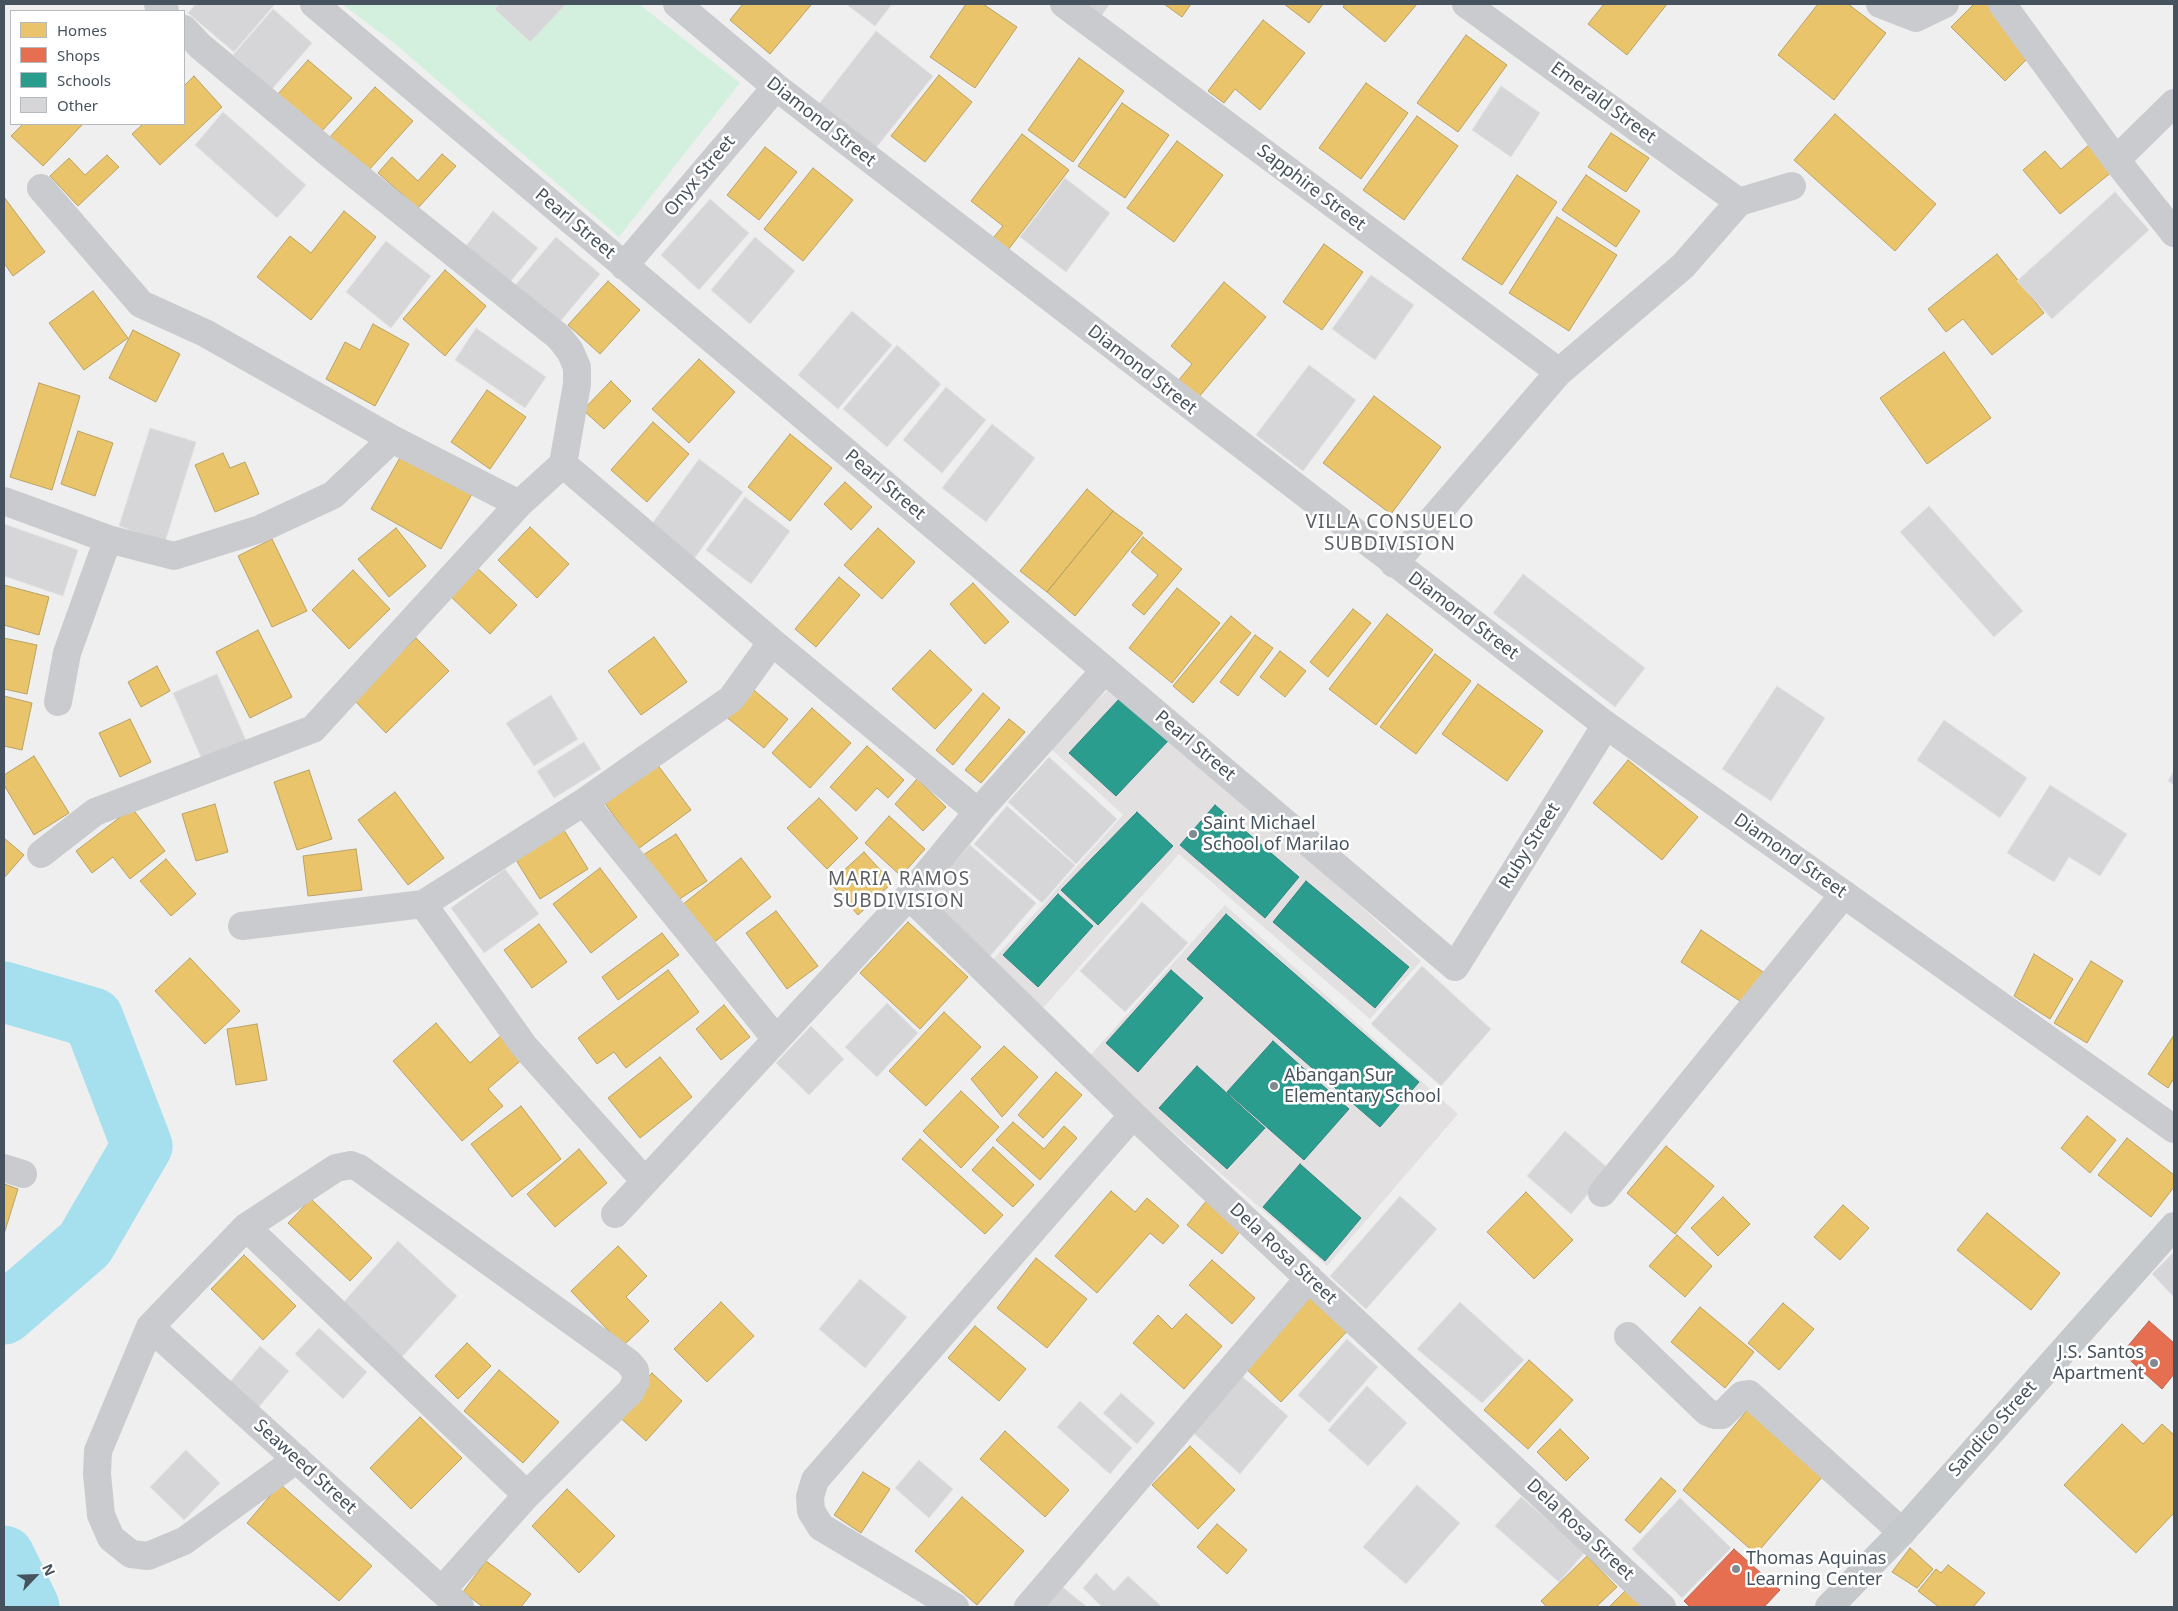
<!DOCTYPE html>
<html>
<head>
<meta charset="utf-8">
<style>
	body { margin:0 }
	#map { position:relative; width:2178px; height:1611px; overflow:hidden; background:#f0efef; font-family:"Noto Sans",sans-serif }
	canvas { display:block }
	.frame { position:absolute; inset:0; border:5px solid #46525d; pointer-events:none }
	.legend { position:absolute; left:10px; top:10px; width:175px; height:115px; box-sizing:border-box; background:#fff; border:1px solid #b5babe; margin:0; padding:6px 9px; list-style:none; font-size:15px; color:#46525d }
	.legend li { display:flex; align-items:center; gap:10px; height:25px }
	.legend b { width:25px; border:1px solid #b5babe }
	.north { position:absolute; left:10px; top:1551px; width:50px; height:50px; -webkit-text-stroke:4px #fff; paint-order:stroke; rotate:66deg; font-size:14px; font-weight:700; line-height:20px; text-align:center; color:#46525d }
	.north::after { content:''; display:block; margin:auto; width:18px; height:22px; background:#46525d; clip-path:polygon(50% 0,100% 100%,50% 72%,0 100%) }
</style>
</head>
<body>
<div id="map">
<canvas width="2178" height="1611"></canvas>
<div class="frame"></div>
<ul class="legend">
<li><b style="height:14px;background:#e9c46a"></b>Homes</li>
<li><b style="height:14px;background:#e76f51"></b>Shops</li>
<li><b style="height:14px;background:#2a9d8f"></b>Schools</li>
<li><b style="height:14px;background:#d6d6d8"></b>Other</li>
</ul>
<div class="north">N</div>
</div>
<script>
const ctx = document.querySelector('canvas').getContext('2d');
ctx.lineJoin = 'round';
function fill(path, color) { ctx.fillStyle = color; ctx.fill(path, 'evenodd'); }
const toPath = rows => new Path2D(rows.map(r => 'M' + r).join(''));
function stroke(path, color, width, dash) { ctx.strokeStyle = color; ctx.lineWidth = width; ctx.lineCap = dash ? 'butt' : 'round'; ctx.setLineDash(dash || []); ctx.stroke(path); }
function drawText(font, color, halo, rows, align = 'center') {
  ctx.font = font + ' "Noto Sans",sans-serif'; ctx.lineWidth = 5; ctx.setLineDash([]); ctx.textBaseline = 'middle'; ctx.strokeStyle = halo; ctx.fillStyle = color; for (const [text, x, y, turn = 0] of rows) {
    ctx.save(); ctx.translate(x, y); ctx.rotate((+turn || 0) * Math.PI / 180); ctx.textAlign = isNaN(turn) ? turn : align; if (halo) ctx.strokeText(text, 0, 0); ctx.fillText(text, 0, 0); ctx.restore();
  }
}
fill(toPath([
	[1115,683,1421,961,1370,1019,1179,854,1043,1008,992,961,1123,815,1049,747],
	[1225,905,1458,1114,1327,1266,1088,1058]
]), '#e2e0e1');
fill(toPath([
	[342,4,639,4,740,83,619,237,394,43]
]), '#d3f0de');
const homes = toPath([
	[743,4,809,4,811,5,770,54,730,20,743,4],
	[966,4,983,4,1017,27,975,88,930,57,966,4],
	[1164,4,1191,4,1182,17,1164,4],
	[1284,4,1323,4,1309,23,1284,4],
	[1345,4,1417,4,1385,42,1343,7,1345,4],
	[1604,4,1667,4,1627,55,1588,24,1604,4],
	[1818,4,1848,4,1886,33,1834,100,1778,55,1818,4],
	[1974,4,1987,4,2035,51,2005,81,1951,27,1974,4],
	[1263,20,1305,53,1260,110,1235,89,1224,103,1208,91,1263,20],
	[1466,35,1507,65,1458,132,1417,103,1466,35],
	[1079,58,1124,91,1073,162,1028,130,1079,58],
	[308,60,352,98,321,132,278,94,308,60],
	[939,75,972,102,925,162,891,136,939,75],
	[194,76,222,107,160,165,132,134,143,124,184,124,184,86,194,76],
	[1366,83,1408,113,1361,179,1319,148,1366,83],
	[375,87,413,121,368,171,330,137,375,87],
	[1122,103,1169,135,1125,198,1078,166,1122,103],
	[1835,114,1936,204,1895,251,1794,160,1835,114],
	[1417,116,1458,146,1404,220,1363,190,1417,116],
	[23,124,83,124,43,166,11,136,23,124],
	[1611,133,1649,158,1626,192,1588,167,1611,133],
	[1022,134,1069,170,1008,250,993,238,1003,226,971,201,1022,134],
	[1177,141,1223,175,1174,242,1127,208,1177,141],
	[2090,144,2113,171,2060,214,2023,170,2045,151,2061,169,2090,144],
	[765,147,797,172,759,220,727,195,765,147],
	[442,154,456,166,418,208,378,173,392,157,418,181,442,154],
	[107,155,119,167,78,206,50,176,69,158,85,175,107,155],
	[813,168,853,200,803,261,764,229,813,168],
	[1517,175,1557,202,1502,285,1462,259,1517,175],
	[1586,175,1640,211,1616,247,1562,210,1586,175],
	[4,197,45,252,13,276,4,263,4,197],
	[344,211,376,237,311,320,257,277,290,236,311,253,344,211],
	[1557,217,1617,255,1569,331,1509,293,1557,217],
	[1324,244,1363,272,1322,330,1283,302,1324,244],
	[1997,254,2044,313,1992,355,1963,319,1946,332,1928,309,1997,254],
	[445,270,486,306,445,356,403,319,445,270],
	[608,281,640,310,600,354,568,325,608,281],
	[1224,282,1266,317,1193,404,1173,387,1192,364,1171,346,1224,282],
	[93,291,128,338,84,370,49,323,93,291],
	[373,324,409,344,375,406,326,379,345,342,360,350,373,324],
	[133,330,180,354,156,402,109,378,133,330],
	[1944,352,1991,418,1927,464,1880,398,1944,352],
	[699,359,735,392,689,443,652,409,699,359],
	[611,381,631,401,604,429,583,410,611,381],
	[39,383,80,396,52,490,10,477,39,383],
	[487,390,526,417,490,469,451,442,487,390],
	[1374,396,1441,447,1391,514,1323,463,1374,396],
	[653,422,689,454,647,502,611,470,653,422],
	[78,431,113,443,95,496,61,484,78,431],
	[790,434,832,468,790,521,748,487,790,434],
	[223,453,230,468,245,462,259,494,215,512,195,465,223,453],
	[402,454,472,494,441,549,371,509,402,454],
	[845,482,872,507,851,530,824,504,845,482],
	[1087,489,1113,511,1047,592,1020,571,1087,489],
	[1113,511,1143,533,1075,616,1047,592,1113,511],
	[530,527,569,564,537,598,498,560,530,527],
	[396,528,426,566,389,597,358,559,396,528],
	[878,528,915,562,882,599,844,565,878,528],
	[1143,537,1182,569,1144,615,1132,605,1158,575,1131,552,1143,537],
	[272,539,307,611,272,627,238,556,272,539],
	[474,565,517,605,490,634,447,593,474,565],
	[353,570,390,609,349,649,312,610,353,570],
	[839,577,860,595,816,647,795,629,839,577],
	[973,583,1009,622,985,644,950,604,973,583],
	[4,585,49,597,39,635,4,625,4,585],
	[1177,588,1220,623,1172,683,1129,648,1177,588],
	[1353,609,1371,623,1328,677,1310,662,1353,609],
	[1387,614,1433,650,1376,725,1329,689,1387,614],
	[1231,616,1251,633,1193,703,1173,686,1231,616],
	[258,630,292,697,250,718,216,652,258,630],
	[1255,635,1273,648,1238,696,1220,682,1255,635],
	[654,637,687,682,641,715,608,671,654,637],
	[4,638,37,645,27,694,4,689,4,638],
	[416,638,449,671,386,733,353,699,416,638],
	[930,650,972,690,935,729,892,689,930,650],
	[1280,651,1306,671,1285,697,1260,677,1280,651],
	[1435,654,1471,681,1416,754,1380,727,1435,654],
	[157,666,170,691,141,707,128,682,157,666],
	[1478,684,1543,731,1507,781,1442,734,1478,684],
	[749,686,788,719,764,748,724,715,749,686],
	[983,693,1000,708,953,765,936,750,983,693],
	[4,696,32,703,22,750,4,746,4,696],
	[812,708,851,743,810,788,772,753,812,708],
	[130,719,151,762,120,777,99,733,130,719],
	[1009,719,1025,732,981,783,965,770,1009,719],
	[867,746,904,780,888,798,877,788,856,811,830,787,867,746],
	[34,756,69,813,34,835,4,785,4,775,34,756],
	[1628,760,1698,817,1662,860,1593,803,1628,760],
	[657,764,691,810,638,849,604,802,657,764],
	[309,770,332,839,297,850,274,782,309,770],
	[917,779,946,807,923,831,895,804,917,779],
	[395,792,444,858,408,885,358,820,395,792],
	[819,798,858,838,827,869,787,828,819,798],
	[215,804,228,852,196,861,182,814,215,804],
	[132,808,165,851,130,879,113,857,92,873,76,851,132,808],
	[889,816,925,849,901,876,865,843,889,816],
	[564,830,588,869,540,899,516,860,564,830],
	[676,834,707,881,675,902,643,855,676,834],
	[4,838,24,855,4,878,4,838],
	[356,849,362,890,308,896,303,856,356,849],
	[864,852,892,883,858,915,830,883,864,852],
	[741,858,771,897,712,944,682,905,741,858],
	[166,859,196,894,171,916,140,881,166,859],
	[600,868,637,917,591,953,553,904,600,868],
	[776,911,818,966,787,989,746,933,776,911],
	[908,922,968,977,920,1029,860,973,908,922],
	[539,924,567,962,532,988,504,950,539,924],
	[1701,930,1769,976,1749,1007,1681,962,1701,930],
	[662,933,679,955,618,1000,602,977,662,933],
	[2034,954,2073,979,2050,1019,2014,996,2034,954],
	[190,958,240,1011,205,1044,155,991,190,958],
	[2091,961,2123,981,2087,1043,2054,1023,2091,961],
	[668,970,699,1012,626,1068,614,1052,597,1064,578,1038,668,970],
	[724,1005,750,1037,721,1060,696,1029,724,1005],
	[944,1012,981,1047,926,1106,889,1071,944,1012],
	[436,1023,470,1063,504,1033,525,1057,488,1089,503,1106,462,1141,393,1061,436,1023],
	[257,1024,267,1080,236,1085,227,1029,257,1024],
	[2174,1035,2174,1078,2168,1088,2148,1074,2174,1035],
	[1004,1046,1038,1077,1002,1117,971,1079,1004,1046],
	[660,1057,692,1097,640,1138,608,1098,660,1057],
	[1056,1072,1082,1095,1043,1138,1018,1115,1056,1072],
	[961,1091,999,1127,961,1168,923,1131,961,1091],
	[521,1106,561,1159,512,1197,471,1144,521,1106],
	[2087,1116,2116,1140,2090,1173,2061,1148,2087,1116],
	[1013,1122,1044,1149,1064,1126,1077,1138,1040,1180,996,1140,1013,1122],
	[2127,1138,2174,1175,2174,1187,2151,1217,2098,1175,2127,1138],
	[920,1139,1003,1215,985,1234,902,1159,920,1139],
	[1666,1146,1714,1186,1675,1234,1627,1193,1666,1146],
	[993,1147,1034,1185,1013,1207,972,1170,993,1147],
	[579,1149,607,1183,555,1227,527,1194,579,1149],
	[4,1184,18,1189,4,1234,4,1184],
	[1111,1191,1135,1212,1147,1198,1179,1226,1163,1244,1150,1233,1097,1293,1055,1256,1111,1191],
	[1526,1192,1573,1240,1534,1279,1487,1232,1526,1192],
	[1723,1197,1750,1224,1718,1256,1691,1228,1723,1197],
	[311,1199,372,1258,350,1281,288,1223,311,1199],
	[1207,1200,1242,1229,1222,1254,1187,1225,1207,1200],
	[1843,1205,1869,1228,1840,1260,1814,1237,1843,1205],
	[1987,1213,2060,1273,2031,1310,1957,1250,1987,1213],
	[1677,1235,1712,1266,1685,1297,1649,1266,1677,1235],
	[618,1246,647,1276,626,1297,649,1321,623,1346,571,1291,618,1246],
	[244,1255,296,1306,263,1340,211,1289,244,1255],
	[1036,1258,1087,1299,1047,1348,997,1308,1036,1258],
	[1212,1260,1255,1298,1232,1324,1189,1285,1212,1260],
	[1310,1290,1350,1328,1281,1402,1241,1364,1310,1290],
	[721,1302,754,1336,707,1382,674,1349,721,1302],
	[1783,1303,1814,1329,1779,1370,1748,1343,1783,1303],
	[1700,1307,1754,1352,1725,1388,1671,1342,1700,1307],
	[1186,1314,1222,1346,1184,1389,1133,1343,1158,1315,1172,1329,1186,1314],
	[975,1326,1026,1369,999,1401,948,1358,975,1326],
	[467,1343,491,1366,458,1399,435,1376,467,1343],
	[1529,1360,1573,1400,1528,1449,1484,1410,1529,1360],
	[499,1370,559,1422,523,1463,464,1411,499,1370],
	[652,1373,682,1401,646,1441,616,1414,652,1373],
	[1748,1409,1823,1476,1756,1554,1683,1490,1748,1409],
	[420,1417,462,1458,411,1509,370,1468,420,1417],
	[2122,1424,2143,1444,2162,1424,2174,1435,2174,1513,2136,1553,2064,1485,2122,1424],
	[1560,1429,1589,1458,1566,1481,1537,1452,1560,1429],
	[1005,1431,1069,1490,1045,1517,980,1459,1005,1431],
	[1190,1446,1235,1490,1198,1529,1152,1485,1190,1446],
	[863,1472,890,1489,861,1533,834,1515,863,1472],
	[1661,1478,1676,1491,1640,1533,1625,1520,1661,1478],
	[280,1484,372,1566,339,1601,247,1523,280,1484],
	[567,1489,615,1536,579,1573,532,1526,567,1489],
	[962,1497,1024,1551,977,1605,915,1551,962,1497],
	[1217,1524,1247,1550,1227,1574,1197,1547,1217,1524],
	[1910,1548,1933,1569,1917,1588,1892,1572,1910,1548],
	[1587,1556,1617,1587,1596,1607,1547,1607,1541,1601,1587,1556],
	[486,1561,531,1594,521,1607,483,1607,463,1592,486,1561],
	[1948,1565,1985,1593,1973,1607,1939,1607,1918,1591,1936,1569,1941,1573,1948,1565],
	[1626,1590,1644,1607,1609,1607,1626,1590]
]);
fill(homes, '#e9c46a');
stroke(homes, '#b8a266', 1);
const shops = toPath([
	[2149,1321,2174,1343,2174,1374,2162,1389,2122,1353,2149,1321],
	[1734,1549,1780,1590,1764,1607,1690,1607,1684,1601,1734,1549]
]);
fill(shops, '#e76f51');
stroke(shops, '#b76655', 1);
const schools = toPath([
	[1121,697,1168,741,1116,796,1069,753,1121,697],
	[1215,805,1299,877,1265,918,1180,845,1215,805],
	[1137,812,1173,846,1098,925,1061,890,1137,812],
	[1306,881,1409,967,1375,1008,1273,922,1306,881],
	[1058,894,1093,926,1038,987,1003,955,1058,894],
	[1226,914,1419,1082,1380,1127,1187,959,1226,914],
	[1171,970,1203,998,1138,1072,1106,1043,1171,970],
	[1273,1041,1349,1109,1304,1160,1227,1092,1273,1041],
	[1197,1066,1265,1128,1227,1169,1159,1108,1197,1066],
	[1300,1164,1361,1218,1325,1261,1263,1207,1300,1164]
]);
fill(schools, '#2a9d8f');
stroke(schools, '#328680', 1);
stroke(toPath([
	[4,992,93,1018,142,1146,85,1244,4,1314],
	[4,1556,29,1607]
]), '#a6e0ef', 61);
const building = toPath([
	[196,4,275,4,234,52,188,13,196,4],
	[500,4,566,4,530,42,495,9,500,4],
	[846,4,892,4,875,26,846,4],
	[1077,4,1110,4,1099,19,1077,4],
	[273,9,312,43,272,89,233,55,273,9],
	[876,31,933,76,875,149,819,104,876,31],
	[1501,86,1540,113,1511,157,1472,130,1501,86],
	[223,112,306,185,277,218,195,145,223,112],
	[1065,178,1110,213,1066,272,1020,237,1065,178],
	[2115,192,2149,230,2052,319,2017,281,2115,192],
	[710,199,749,233,699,290,661,255,710,199],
	[493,211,538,248,510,282,466,246,493,211],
	[556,237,600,274,557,325,513,288,556,237],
	[755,237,795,271,750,324,711,290,755,237],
	[386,241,431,276,391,328,346,292,386,241],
	[1371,275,1414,305,1375,360,1332,329,1371,275],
	[852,311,892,345,838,409,798,375,852,311],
	[476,328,546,377,525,408,455,360,476,328],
	[897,345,941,384,887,447,843,409,897,345],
	[1309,365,1356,400,1303,471,1256,435,1309,365],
	[946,387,986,420,942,473,903,440,946,387],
	[992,424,1035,458,986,522,942,488,992,424],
	[150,428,196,442,165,542,119,526,150,428],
	[699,459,743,492,693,560,649,528,699,459],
	[745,497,790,531,751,584,706,550,745,497],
	[1929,506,2023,611,1994,637,1900,532,1929,506],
	[4,524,78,550,63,596,4,576,4,524],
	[1523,574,1645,668,1615,707,1493,613,1523,574],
	[217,674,247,743,203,762,173,693,217,674],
	[1777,686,1825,718,1771,801,1722,769,1777,686],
	[551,695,578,739,534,766,506,723,551,695],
	[1944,720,2027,778,2000,818,1917,760,1944,720],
	[584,742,601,769,554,798,537,771,584,742],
	[1049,757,1117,819,1076,864,1008,802,1049,757],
	[2174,771,2174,785,2168,781,2174,771],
	[2050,785,2127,834,2100,876,2069,857,2054,882,2007,853,2050,785],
	[1007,806,1075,865,1042,903,974,844,1007,806],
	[970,845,1036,903,990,956,924,897,970,845],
	[505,869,539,914,484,953,451,908,505,869],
	[1142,902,1188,943,1125,1012,1080,971,1142,902],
	[1422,966,1491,1029,1441,1086,1371,1024,1422,966],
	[887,1003,918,1033,877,1077,845,1047,887,1003],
	[811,1026,844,1059,809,1095,776,1063,811,1026],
	[1565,1131,1609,1169,1571,1214,1527,1176,1565,1131],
	[1400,1196,1437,1229,1366,1309,1330,1276,1400,1196],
	[398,1241,457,1296,401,1358,342,1304,398,1241],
	[2174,1252,2174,1297,2152,1274,2174,1252],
	[860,1279,907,1317,865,1368,819,1329,860,1279],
	[1460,1302,1524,1360,1482,1403,1417,1349,1460,1302],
	[319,1328,367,1372,343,1399,295,1354,319,1328],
	[1347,1339,1378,1367,1329,1423,1298,1395,1347,1339],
	[260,1346,289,1371,258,1408,229,1383,260,1346],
	[1238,1373,1288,1416,1240,1474,1190,1430,1238,1373],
	[1367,1386,1407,1423,1368,1466,1328,1430,1367,1386],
	[1121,1393,1155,1423,1137,1444,1103,1413,1121,1393],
	[1080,1401,1132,1448,1110,1474,1057,1427,1080,1401],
	[186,1450,220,1483,184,1520,150,1487,186,1450],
	[919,1460,953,1489,929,1518,895,1488,919,1460],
	[1417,1485,1460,1523,1406,1584,1363,1547,1417,1485],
	[1521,1497,1585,1552,1559,1582,1495,1526,1521,1497],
	[1680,1498,1731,1548,1682,1598,1632,1549,1680,1498],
	[1096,1573,1114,1591,1128,1576,1162,1607,1102,1607,1083,1588,1096,1573],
	[1060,1585,1087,1607,1042,1607,1060,1585]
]);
fill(building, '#d6d6d8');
stroke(building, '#e1e1e2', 1);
stroke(toPath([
	[158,4,165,11],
	[314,4,1105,670,1455,967,1606,725],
	[677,4,776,87,1606,725,2174,1129],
	[1064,4,1559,372],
	[1466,4,1739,202],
	[1880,4,1916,18,1945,4],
	[2002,4,2116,160,2174,233],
	[184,29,200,46,332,156,559,337,570,351,577,367,577,384,563,464,772,642,978,812,909,896,615,1214],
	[2116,160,2174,103],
	[41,188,141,304,205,333,392,439,519,504],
	[624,266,776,87],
	[4,501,108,539,174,556,260,529,333,495,392,439],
	[1394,564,1559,372,1683,266,1739,202,1792,186],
	[58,702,67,653,108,539],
	[584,802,776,1039],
	[978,812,1105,670],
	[41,854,95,812,313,729,519,504,563,464],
	[909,896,1133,1115,1662,1607],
	[423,904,524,1046,645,1181],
	[242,926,423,904,584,802,731,699,772,642],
	[4,1168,23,1174],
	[1602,1193,1844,894],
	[246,1227,527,1495],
	[150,1327,460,1607],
	[1628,1336,1707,1412,1714,1415,1722,1415,1742,1395,1749,1394,1902,1532],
	[297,1459,184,1541,148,1556,131,1554,111,1538,101,1515,97,1474,98,1451,150,1327,246,1227,336,1168,351,1165,359,1168,628,1362,635,1370,636,1381,631,1391,527,1495,442,1590],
	[955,1607,821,1527,811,1511,810,1497,815,1480,1133,1115],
	[1028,1607,1309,1278]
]), '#c9cbce', 28);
stroke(toPath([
	[1829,1607,1902,1532,2174,1226]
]), '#c6c9cc', 28);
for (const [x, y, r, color] of [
	[1193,834,5,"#828990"],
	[1274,1086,5,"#828990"],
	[2154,1363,5,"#828990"],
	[1736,1569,5,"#828990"]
]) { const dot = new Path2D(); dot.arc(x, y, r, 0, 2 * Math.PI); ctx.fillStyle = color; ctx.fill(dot); stroke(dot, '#fff', 2); }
drawText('18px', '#46525d', '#fff', [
	["Emerald Street",1603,103,36],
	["Diamond Street",821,122,38],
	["Onyx Street",700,176,-50],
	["Sapphire Street",1311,188,37],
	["Pearl Street",575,224,40],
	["Diamond Street",1142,370,38],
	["Pearl Street",885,485,40],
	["Diamond Street",1463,616,37],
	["Pearl Street",1195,746,40],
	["Ruby Street",1530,846,-58],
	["Diamond Street",1790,856,35],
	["Dela Rosa Street",1283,1254,43],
	["Sandico Street",1993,1429,-48],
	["Seaweed Street",305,1467,42],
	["Dela Rosa Street",1580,1530,43]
]);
drawText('18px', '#46525d', '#fff', [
	["Saint Michael",1203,824],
	["School of Marilao",1203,845],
	["Abangan Sur",1284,1076],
	["Elementary School",1284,1097],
	["J.S. Santos",2144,1353,"right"],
	["Apartment",2144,1374,"right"],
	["Thomas Aquinas",1746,1559],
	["Learning Center",1746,1580]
], 'left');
ctx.letterSpacing = '1px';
drawText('19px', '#5b5f64', '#fff', [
	["VILLA CONSUELO",1390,523],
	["SUBDIVISION",1390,545],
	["MARIA RAMOS",899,880],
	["SUBDIVISION",899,902]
]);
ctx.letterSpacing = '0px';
</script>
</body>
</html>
